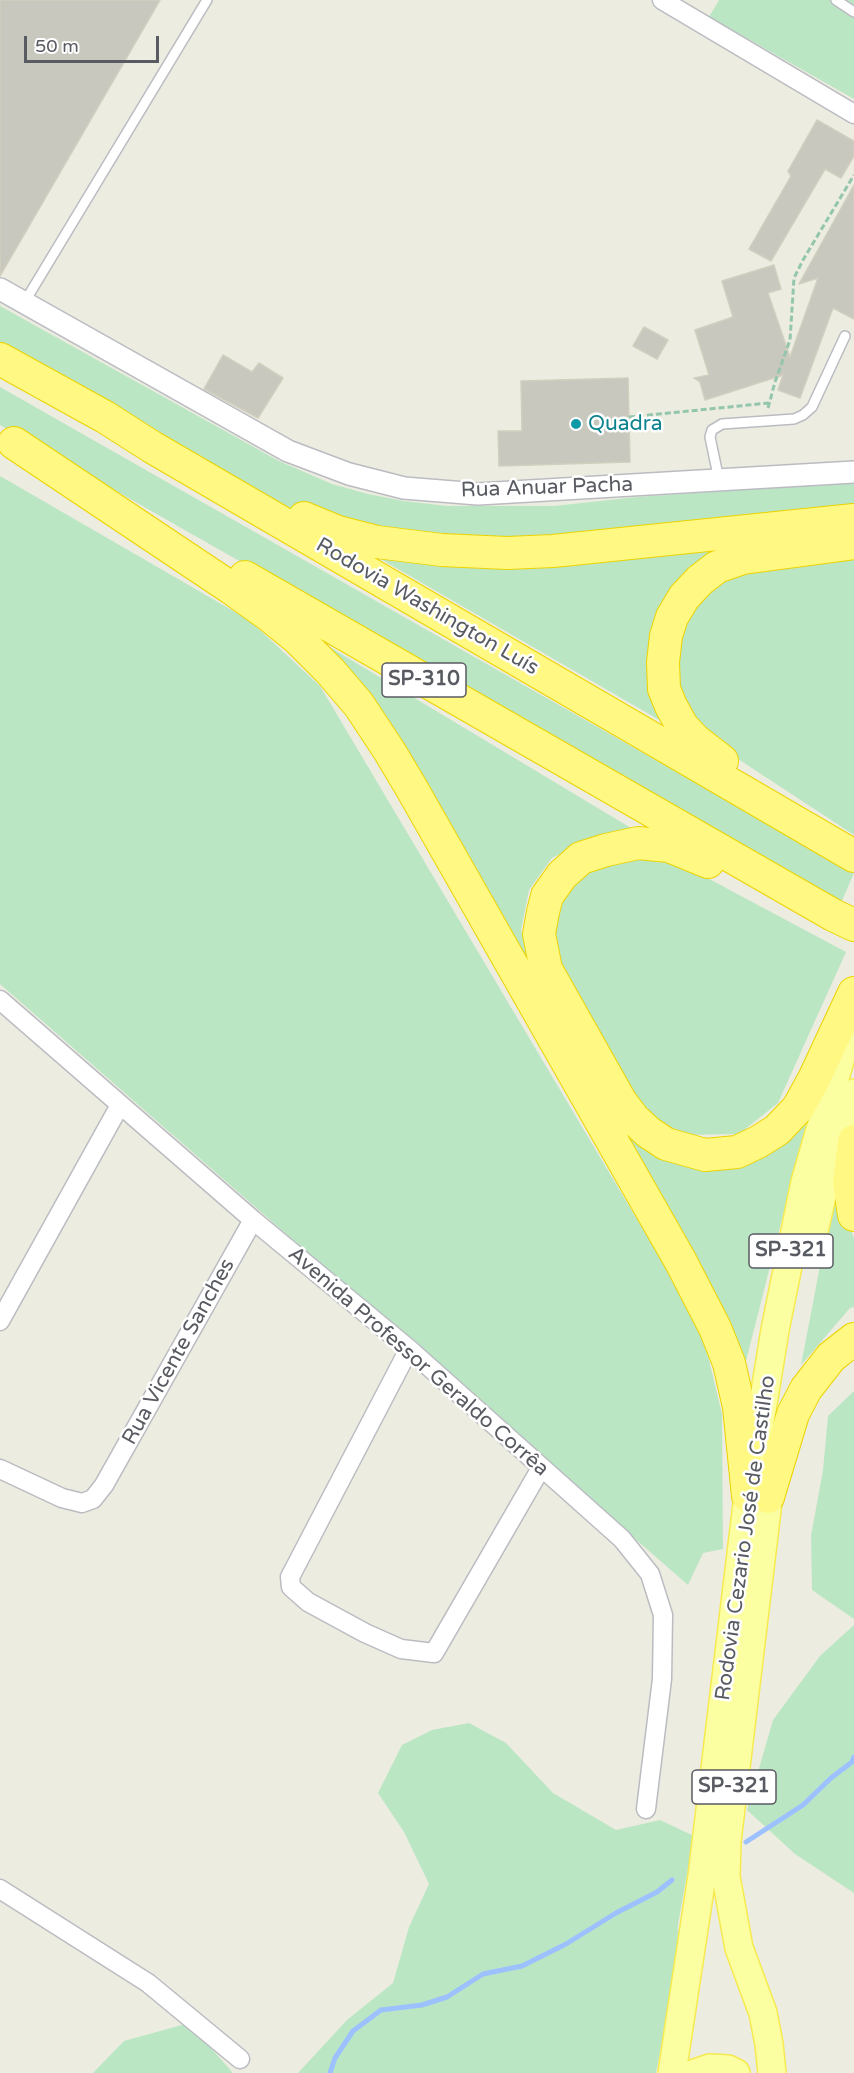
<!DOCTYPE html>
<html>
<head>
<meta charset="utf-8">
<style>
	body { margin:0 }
	#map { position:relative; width:854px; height:2073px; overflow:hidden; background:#edece0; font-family:"Varela Round",sans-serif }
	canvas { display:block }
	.scale { position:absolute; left:24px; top:36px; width:135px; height:27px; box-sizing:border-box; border:3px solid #595b62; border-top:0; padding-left:8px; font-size:18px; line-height:21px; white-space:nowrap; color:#595b62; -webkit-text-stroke:4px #fff; paint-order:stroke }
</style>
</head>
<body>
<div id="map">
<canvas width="854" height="2073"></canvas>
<div class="scale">50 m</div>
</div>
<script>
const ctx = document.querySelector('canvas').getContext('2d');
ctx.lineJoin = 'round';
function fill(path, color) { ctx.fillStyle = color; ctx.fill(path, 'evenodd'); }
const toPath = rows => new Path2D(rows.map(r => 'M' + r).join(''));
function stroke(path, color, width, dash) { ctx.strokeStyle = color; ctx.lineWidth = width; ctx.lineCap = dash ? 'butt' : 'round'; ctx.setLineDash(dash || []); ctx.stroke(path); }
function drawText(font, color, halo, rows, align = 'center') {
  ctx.font = font + ' "Varela Round",sans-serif'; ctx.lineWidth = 5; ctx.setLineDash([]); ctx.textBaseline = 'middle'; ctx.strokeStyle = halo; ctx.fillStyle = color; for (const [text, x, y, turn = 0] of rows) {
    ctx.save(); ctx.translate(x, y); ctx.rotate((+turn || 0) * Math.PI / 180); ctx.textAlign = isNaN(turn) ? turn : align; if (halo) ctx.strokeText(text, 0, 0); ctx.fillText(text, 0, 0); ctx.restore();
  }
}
fill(toPath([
	[719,0,854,0,854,99,709,17],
	[0,306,279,461,332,484,368,494,404,501,447,506,554,506,637,497,854,482,854,505,478,543,411,538,295,510,248,487,0,346],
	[0,387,854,873,841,903,0,425],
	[0,476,249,620,320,686,701,1327,722,1414,723,1549,703,1553,688,1585,0,984],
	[854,531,722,554,654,676,661,721,365,550],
	[854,553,854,835,703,736,676,699,680,627,708,582,752,564],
	[308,634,631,828,593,838,552,858,529,890,521,930,532,973,687,1165,807,1121,745,1365],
	[638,851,683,865,846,952,778,1103,739,1134,680,1135,635,1110,545,951,546,904,573,869],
	[835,1188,854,1238,854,1307,850,1308,801,1365],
	[854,1391,854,1619,812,1590,811,1536,823,1470,828,1416],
	[854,1625,854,1893,795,1854,747,1810,773,1720,820,1656],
	[469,1723,506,1743,553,1793,616,1830,660,1820,694,1836,678,1924,677,1961,656,2073,298,2073,347,2020,393,1983,409,1927,429,1884,404,1832,378,1793,402,1745,432,1730],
	[189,2023,233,2073,93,2073,124,2041]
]), '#bbe6c4');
stroke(toPath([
	[746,1842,803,1805,831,1778,852,1762,854,1757],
	[330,2073,335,2058,353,2031,381,2010,422,2005,447,1997,483,1974,522,1966,566,1944,616,1913,657,1892,672,1880]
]), '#9dc0ff', 5);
const building = toPath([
	[0,0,160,0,0,276,0,0],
	[817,120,854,141,854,156,841,178,825,169,771,261,749,249,791,176,788,171,817,120],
	[854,185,854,319,833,308,800,398,778,390,783,375,705,400,700,382,694,378,709,375,695,330,733,317,722,281,774,265,781,289,768,293,790,357,818,278,799,284,854,185],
	[644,327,668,340,657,359,633,346,644,327],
	[223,355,252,372,259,363,283,378,258,418,204,389,223,355],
	[628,378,630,462,499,466,498,431,522,431,521,381,628,378]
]);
fill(building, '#c9c8bf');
stroke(building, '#d1cfbe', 1.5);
const service = toPath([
	[836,0,854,12],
	[24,303,207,0],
	[719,480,710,437,712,430,722,424,794,419,803,415,812,407,845,336]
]);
const minor = toPath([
	[662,0,854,114],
	[0,1000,253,1220,409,1349,622,1539,650,1574,663,1615,662,1679,646,1809],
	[0,1321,120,1105],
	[409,1349,290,1577,291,1587,308,1602,365,1633,401,1649,434,1653,541,1468],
	[0,1469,62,1498,82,1503,93,1499,104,1485,253,1220],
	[0,1889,148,1983,240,2059]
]);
const tertiary = toPath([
	[0,289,288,451,349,474,404,488,478,494,854,472]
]);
const primary = toPath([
	[809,1253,828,1170,854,1093],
	[771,1477,727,1841,726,1877,739,1948,763,2013,769,2044,772,2073],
	[672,2073,702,1876,748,1496,775,1330,805,1182,850,1026],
	[695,2073,710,2068,728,2069,736,2073]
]);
const motorway = toPath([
	[0,359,105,417,152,447,854,856],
	[14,443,231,588,270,616,297,638,330,671,359,705,390,752,412,789,681,1262,715,1328,729,1363,739,1407,748,1496],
	[304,518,338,532,377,542,442,550,507,553,553,551,854,520],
	[245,577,833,915,854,925],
	[722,761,695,740,682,726,671,706,664,689,663,662,666,636,672,617,684,597,700,580,717,567,743,558,854,543],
	[708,862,669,846,638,843,606,850,581,858,562,875,547,896,543,912,539,934,546,969,621,1102,634,1119,648,1132,666,1144,705,1155,737,1152,758,1142,777,1130,798,1108,814,1079,854,993],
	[854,1141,849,1183,854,1215],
	[768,1497,793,1414,806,1389,831,1357,854,1339]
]);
stroke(service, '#bbbcc2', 12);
stroke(minor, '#bbbcc2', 21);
stroke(tertiary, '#bbbcc2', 24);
stroke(primary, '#f6ea4f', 30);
stroke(motorway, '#ecd300', 34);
stroke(toPath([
	[768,408,775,382,790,340,794,278,803,260,854,175],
	[629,417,769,403]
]), '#93c6ad', 3, [6, 3]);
stroke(service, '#fff', 9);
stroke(minor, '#fff', 18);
stroke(tertiary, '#fff', 21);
stroke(primary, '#fbffa2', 27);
stroke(motorway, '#fff984', 32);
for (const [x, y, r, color] of [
	[576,424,6,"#0f9aa8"]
]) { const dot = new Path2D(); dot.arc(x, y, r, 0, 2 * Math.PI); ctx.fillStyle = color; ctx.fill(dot); stroke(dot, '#fff', 2); }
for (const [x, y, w] of [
	[424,680,84],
	[791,1251,84],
	[734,1787,84]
]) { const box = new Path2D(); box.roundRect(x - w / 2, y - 17, w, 34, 4.5); ctx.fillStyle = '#fff'; ctx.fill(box); stroke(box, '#595b62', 1.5); }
drawText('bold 20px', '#595b62', null, [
	["SP-310",424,680],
	["SP-321",791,1251],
	["SP-321",734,1787]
]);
drawText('21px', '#0d838f', '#fff', [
	["Quadra",588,424]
], 'left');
drawText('21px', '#595b62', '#fff', [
	["Rua Anuar Pacha",547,488,-2],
	["Rodovia Washington Luís",427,607,30],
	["Rua Vicente Sanches",179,1352,-61],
	["Avenida Professor Geraldo Corrêa",418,1362,41],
	["Rodovia Cezario José de Castilho",746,1538,-82]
]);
</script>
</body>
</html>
